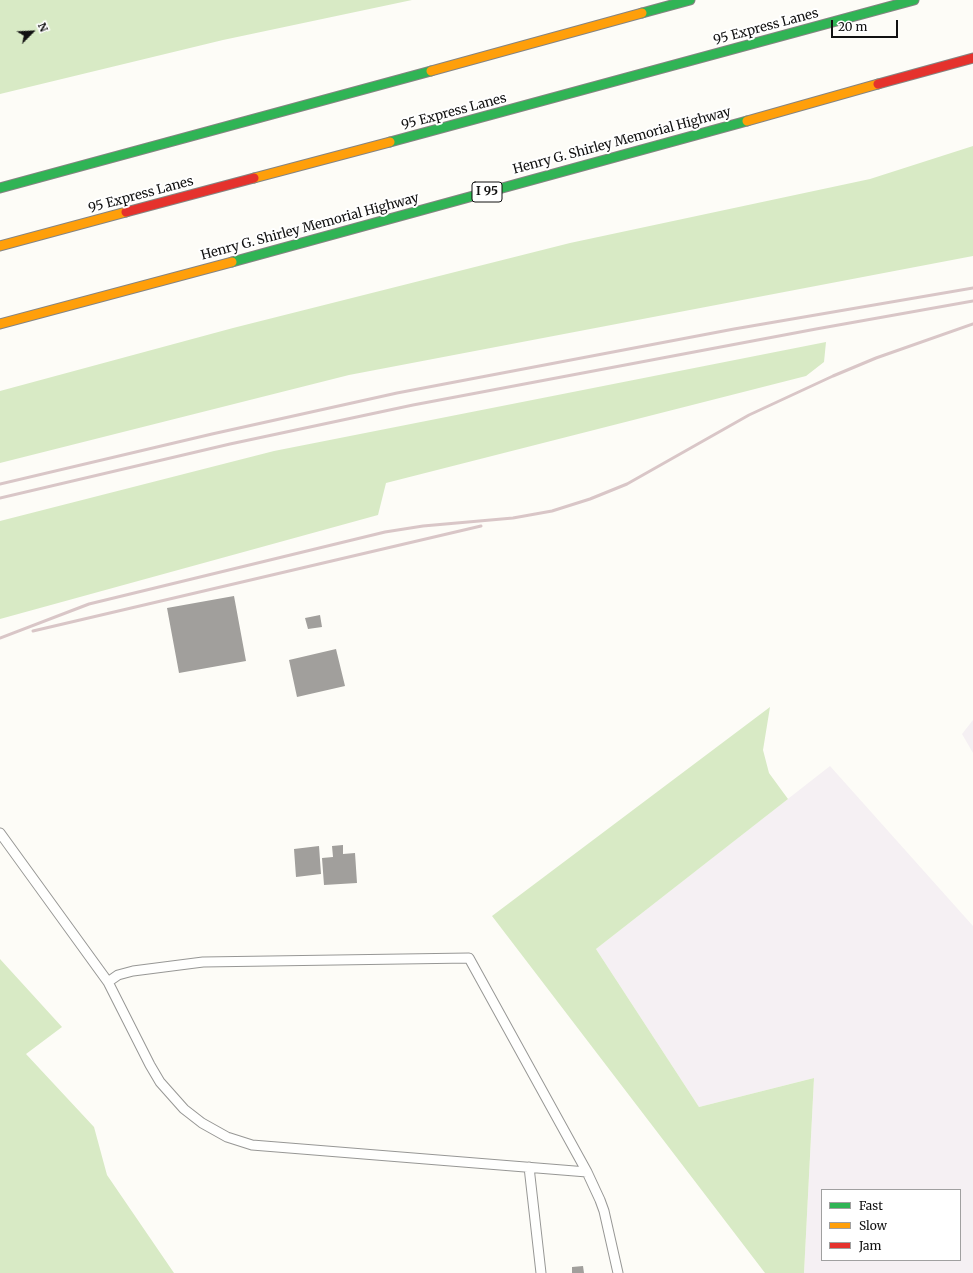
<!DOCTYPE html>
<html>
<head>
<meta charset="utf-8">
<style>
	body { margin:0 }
	#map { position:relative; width:973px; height:1273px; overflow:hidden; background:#fdfcf7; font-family:Merriweather,serif }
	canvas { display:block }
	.legend { position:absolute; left:821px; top:1189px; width:140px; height:72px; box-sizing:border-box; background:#fff; border:1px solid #a0a0a0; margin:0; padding:5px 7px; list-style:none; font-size:12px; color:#111 }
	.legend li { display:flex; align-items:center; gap:8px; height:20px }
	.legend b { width:20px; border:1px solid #a0a0a0 }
	.north { position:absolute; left:12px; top:12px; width:40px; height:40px; -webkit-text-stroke:3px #fff; paint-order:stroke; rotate:66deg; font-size:11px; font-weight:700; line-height:16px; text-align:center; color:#111 }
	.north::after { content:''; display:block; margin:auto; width:14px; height:18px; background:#111; clip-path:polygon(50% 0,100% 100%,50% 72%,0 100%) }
	.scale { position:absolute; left:831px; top:20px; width:67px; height:18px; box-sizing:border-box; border:2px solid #111; border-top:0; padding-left:5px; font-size:12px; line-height:14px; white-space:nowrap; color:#111; -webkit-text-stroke:3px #fff; paint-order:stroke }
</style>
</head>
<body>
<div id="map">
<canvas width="973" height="1273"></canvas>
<ul class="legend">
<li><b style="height:5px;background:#30b455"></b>Fast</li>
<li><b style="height:5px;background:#ff9f0a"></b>Slow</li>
<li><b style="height:5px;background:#e5322d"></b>Jam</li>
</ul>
<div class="north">N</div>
<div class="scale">20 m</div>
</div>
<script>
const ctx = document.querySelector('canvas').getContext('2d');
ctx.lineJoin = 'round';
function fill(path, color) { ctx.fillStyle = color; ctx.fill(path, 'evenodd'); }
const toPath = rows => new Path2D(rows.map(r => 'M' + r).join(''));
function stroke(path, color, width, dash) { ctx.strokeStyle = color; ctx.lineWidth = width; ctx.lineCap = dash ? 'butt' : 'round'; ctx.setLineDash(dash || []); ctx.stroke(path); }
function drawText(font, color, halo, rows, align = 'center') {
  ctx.font = font + ' Merriweather,serif'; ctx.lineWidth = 4; ctx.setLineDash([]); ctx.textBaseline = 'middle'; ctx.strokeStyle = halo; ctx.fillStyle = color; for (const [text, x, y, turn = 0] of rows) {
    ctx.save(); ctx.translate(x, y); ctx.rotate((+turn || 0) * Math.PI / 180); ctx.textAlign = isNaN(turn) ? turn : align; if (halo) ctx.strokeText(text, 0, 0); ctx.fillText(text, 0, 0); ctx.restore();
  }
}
fill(toPath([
	[973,720,973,753,962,734],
	[830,766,973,926,973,1273,804,1273,814,1078,699,1107,596,949],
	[822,1190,960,1190,960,1260,822,1260]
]), '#f5f0f3');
fill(toPath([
	[0,0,412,0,223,40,0,94],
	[973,146,973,256,349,375,0,463,0,391,233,328,570,243,870,179],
	[826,342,824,362,806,376,386,483,378,515,0,619,0,521,274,451],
	[770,707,763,750,769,773,788,799,596,949,699,1107,814,1078,804,1273,765,1273,492,916],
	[0,959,62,1027,26,1054,94,1127,107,1175,174,1273,0,1273]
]), '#d8eac5');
fill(toPath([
	[234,596,246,661,179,673,167,608],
	[320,615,322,627,308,629,305,618],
	[336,649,345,686,297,697,289,660],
	[343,845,343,854,355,853,357,883,324,885,322,858,333,857,332,846],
	[319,846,321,874,296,877,294,849],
	[583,1266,584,1273,572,1273,572,1267]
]), '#a19f9c');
const lane = toPath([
	[0,833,108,982,150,1065,160,1082,184,1109,202,1123,227,1137,252,1145,587,1172],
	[108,982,118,975,133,971,203,962,469,958,587,1172,600,1200,604,1211,618,1273],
	[529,1167,541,1273]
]);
const fast = toPath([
	[642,13,690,0],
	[390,142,914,0],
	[0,188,431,71],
	[232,262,747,121]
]);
const slow = toPath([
	[431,71,642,13],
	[747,121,878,84],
	[254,178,390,142],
	[0,246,126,212],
	[0,324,232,262]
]);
const jam = toPath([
	[878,84,973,58],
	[126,212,254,178]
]);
stroke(lane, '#979795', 11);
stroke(fast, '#858482', 11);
stroke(slow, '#858482', 11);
stroke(jam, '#858482', 11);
stroke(lane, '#fffffe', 9);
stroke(fast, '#30b455', 9);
stroke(slow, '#ff9f0a', 9);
stroke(jam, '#e5322d', 9);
stroke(toPath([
	[0,484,212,434,397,393,734,329,973,288],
	[0,498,230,444,413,405,816,329,973,301],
	[33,631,481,526],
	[0,638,89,604,385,532,423,526,513,518,552,511,590,499,627,484,749,415,833,376,876,358,973,324]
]), '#d9c6c7', 3);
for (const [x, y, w] of [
	[487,192,30]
]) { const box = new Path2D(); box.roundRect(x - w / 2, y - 10, w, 20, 3); ctx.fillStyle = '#fff'; ctx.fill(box); stroke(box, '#111', 1); }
drawText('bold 12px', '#111', null, [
	["I 95",487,192]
]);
drawText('13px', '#111', '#fff', [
	["95 Express Lanes",766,27,-15],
	["95 Express Lanes",454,112,-15],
	["Henry G. Shirley Memorial Highway",622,141,-15],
	["95 Express Lanes",141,195,-15],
	["Henry G. Shirley Memorial Highway",310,227,-15]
]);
</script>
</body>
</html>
